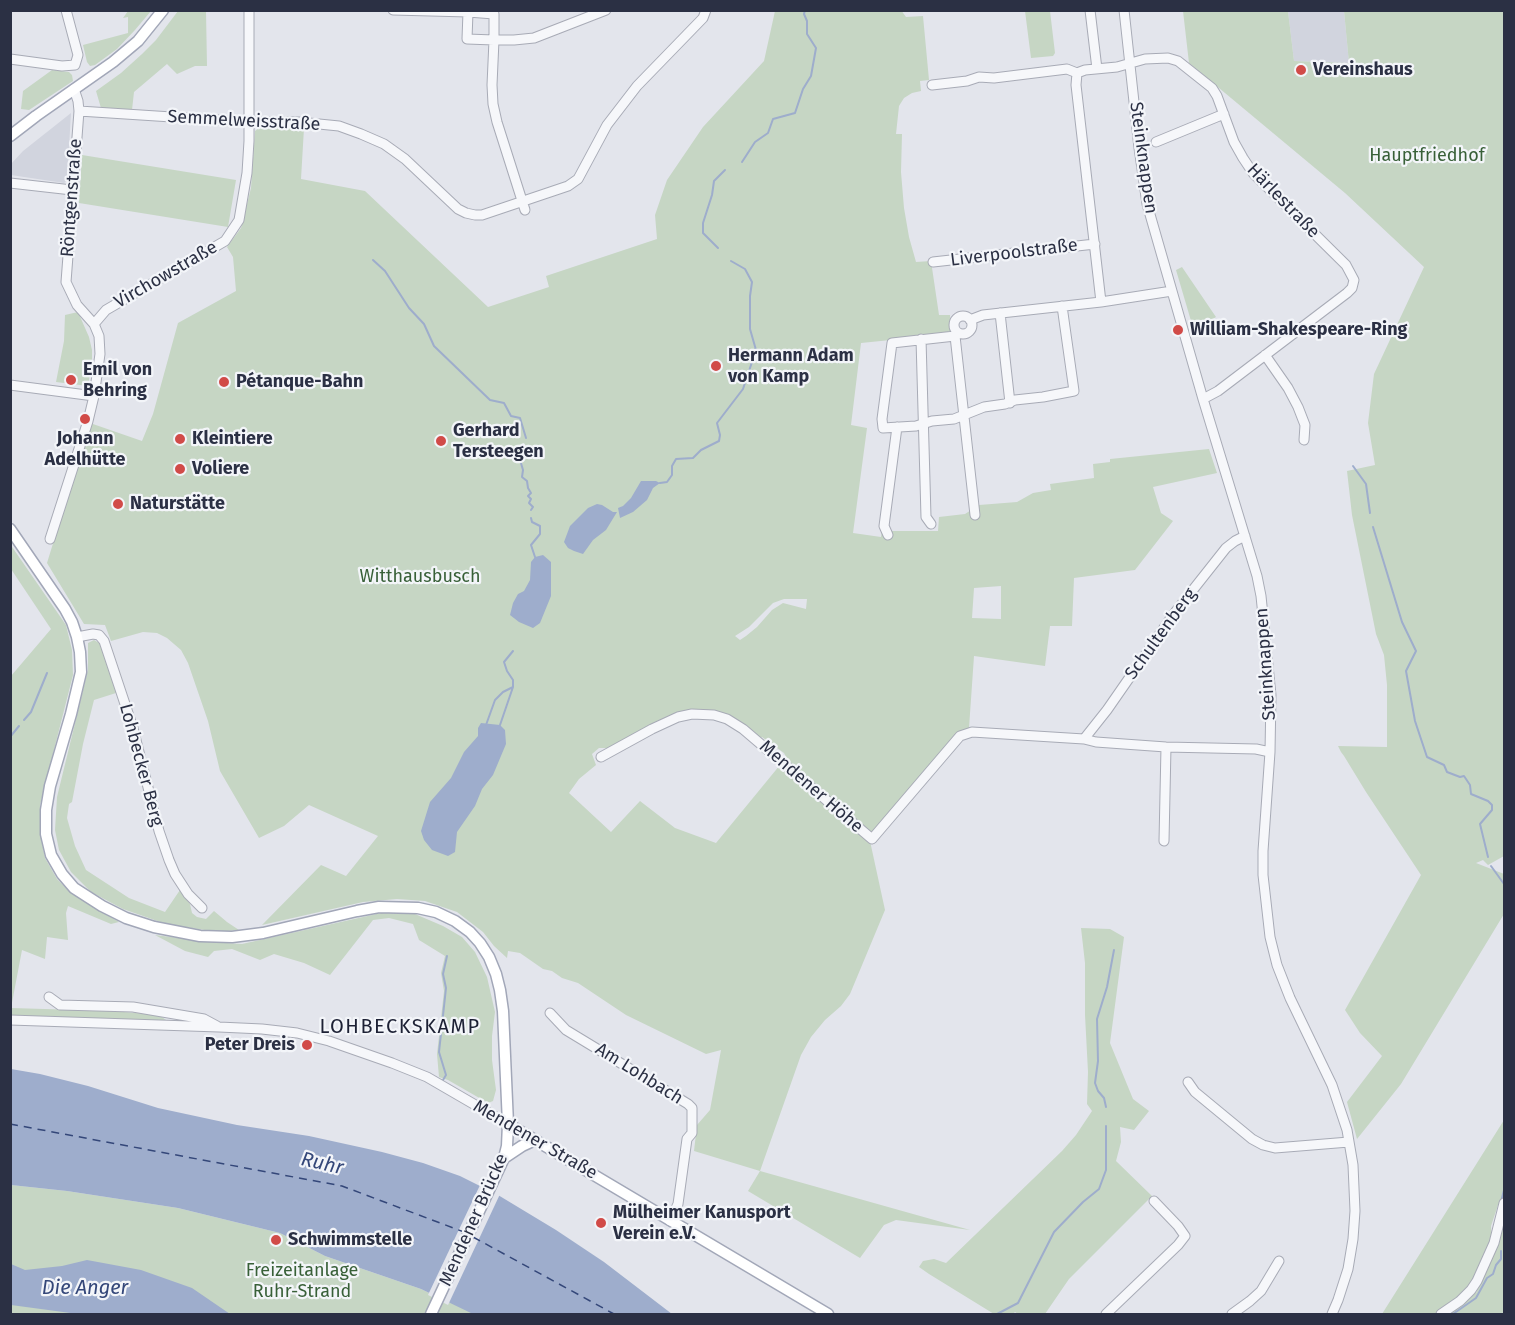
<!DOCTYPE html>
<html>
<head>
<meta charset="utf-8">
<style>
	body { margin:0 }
	#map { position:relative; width:1515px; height:1325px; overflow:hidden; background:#e3e5ec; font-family:"Fira Sans",sans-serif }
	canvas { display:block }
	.frame { position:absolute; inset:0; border:12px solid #2b3044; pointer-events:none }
</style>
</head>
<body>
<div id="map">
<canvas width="1515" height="1325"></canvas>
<div class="frame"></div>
</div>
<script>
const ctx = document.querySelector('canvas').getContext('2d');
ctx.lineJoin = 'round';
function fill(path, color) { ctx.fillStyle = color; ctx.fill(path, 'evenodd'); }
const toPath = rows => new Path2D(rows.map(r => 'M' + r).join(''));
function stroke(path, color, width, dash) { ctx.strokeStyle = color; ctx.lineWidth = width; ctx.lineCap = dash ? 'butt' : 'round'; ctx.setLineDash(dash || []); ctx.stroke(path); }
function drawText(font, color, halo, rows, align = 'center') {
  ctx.font = font + ' "Fira Sans",sans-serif'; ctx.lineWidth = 4.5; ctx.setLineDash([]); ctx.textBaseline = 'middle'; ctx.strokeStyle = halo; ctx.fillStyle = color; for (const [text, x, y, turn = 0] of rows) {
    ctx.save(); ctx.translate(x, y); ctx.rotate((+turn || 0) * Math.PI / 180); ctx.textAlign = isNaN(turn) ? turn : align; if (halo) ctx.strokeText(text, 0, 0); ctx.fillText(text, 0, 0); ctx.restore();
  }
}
fill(toPath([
	[1288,11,1344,11,1349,63,1294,61],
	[71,113,67,181,64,183,11,175,11,164,23,151]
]), '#d1d4de');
fill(toPath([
	[232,10,234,12,206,11,207,66,195,66,177,74,167,64,134,92,132,110,101,108,96,91,121,73,142,54,156,40,178,11],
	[901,10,906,17,923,16,929,80,920,81,921,91,912,93,904,98,899,106,896,134,902,134,901,172,904,208,909,237,916,262,931,261,939,315,950,315,951,328,950,334,861,343,851,425,867,428,853,533,881,537,882,531,938,531,939,517,965,514,979,505,1017,502,1033,493,1051,490,1050,484,1094,478,1093,464,1110,462,1110,459,1209,449,1217,473,1153,487,1161,513,1173,521,1135,570,1074,578,1072,626,1050,626,1045,666,974,656,969,728,878,831,868,832,791,766,784,753,762,737,760,739,743,725,695,711,611,748,599,748,592,754,596,765,579,779,569,793,611,832,640,801,675,828,716,843,780,765,870,841,885,910,850,994,841,1006,825,1020,811,1037,801,1055,760,1171,970,1230,896,1220,884,1225,860,1258,748,1191,760,1171,694,1151,697,1125,710,1110,721,1050,706,1054,626,1015,578,983,562,978,552,971,543,969,520,953,508,951,507,958,494,946,483,932,457,912,425,901,397,899,363,902,262,925,321,865,346,876,378,836,309,805,284,826,259,838,220,771,208,721,188,663,181,650,167,638,157,633,143,632,111,641,105,625,84,624,47,563,90,423,142,441,153,414,178,323,236,291,233,257,227,247,241,228,251,188,255,131,259,128,304,128,301,179,365,191,488,307,549,287,546,276,657,239,655,215,667,180,703,127,764,61,775,11],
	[1001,586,1001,619,972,618,974,588],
	[784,599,807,599,806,609,783,603,772,610,757,627,746,636,740,640,735,636,749,627,773,603],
	[128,11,151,11,135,30,117,49,95,65,90,66,87,62,83,45,128,33,128,17,123,18],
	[1025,11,1050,11,1055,53,1053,56,1031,58],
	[1183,11,1288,11,1294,61,1349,63,1344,11,1504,11,1504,856,1488,865,1483,860,1476,863,1504,874,1504,914,1401,1084,1357,1139,1347,1102,1382,1056,1360,1033,1345,1010,1421,875,1366,792,1344,756,1341,752,1338,746,1387,747,1387,685,1384,655,1376,634,1352,515,1347,471,1375,465,1368,423,1374,374,1424,267,1345,193,1189,63],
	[52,70,69,72,72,75,73,81,29,110,21,109,23,91],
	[82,155,236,180,228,227,79,203],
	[1182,267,1216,317,1194,331,1176,270],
	[78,312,89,337,92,350,92,362,88,386,56,382,64,341,65,315],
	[10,544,66,625,72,650,73,675,40,805,40,833,45,858,57,879,71,893,119,922,111,924,68,906,66,913,68,940,47,937,45,959,22,950,11,1008,112,1011,159,1015,169,1022,11,1016,11,676,51,629,11,569],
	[94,640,101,644,116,693,94,700,83,744,72,802,69,804,67,818,75,846,86,870,129,898,165,912,180,890,190,904,192,913,197,917,206,919,214,911,227,922,239,930,217,932,166,924,123,909,91,892,71,872,59,850,55,830,57,797,88,670,88,643],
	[381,913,415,914,443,926,462,937,475,952,487,977,495,1012,492,1036,492,1060,496,1090,493,1101,488,1103,448,1080,439,1077,437,1054,444,991,441,973,445,956,419,940,413,924,389,918,373,920,330,975,304,963,274,954,260,960,232,949,214,951,208,957,185,951,155,935,211,942,242,944],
	[1081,928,1110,929,1124,937,1110,1043,1133,1099,1149,1111,1134,1130,1120,1127,1121,1142,1116,1161,1152,1196,1069,1279,1045,1314,1018,1314,1015,1312,1013,1314,994,1314,929,1274,919,1267,923,1261,934,1259,946,1263,1062,1151,1076,1135,1092,1111,1087,1104,1088,1072,1085,1015,1085,963],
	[1504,1120,1504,1207,1498,1205,1491,1226,1492,1244,1468,1290,1476,1293,1498,1244,1501,1225,1504,1214,1504,1314,1382,1314],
	[11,1185,67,1191,178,1208,280,1233,325,1256,421,1289,450,1303,588,1314,11,1314]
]), '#c6d6c4');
fill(toPath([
	[641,481,656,481,660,483,653,488,647,500,633,512,620,518,618,508,623,506,631,498],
	[597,504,602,505,613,512,617,512,606,530,593,540,583,554,574,551,568,548,564,542,570,526,588,508],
	[543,555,551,562,551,596,540,623,533,628,519,622,510,615,513,603,518,594,524,591,530,580,531,562,535,557],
	[481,723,500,725,505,730,506,744,493,775,482,789,475,806,457,832,455,852,448,856,432,850,424,840,421,831,430,802,451,778,464,752,478,736,478,728],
	[11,1069,40,1074,88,1086,158,1108,237,1125,309,1136,382,1152,423,1163,460,1176,498,1195,556,1230,604,1262,672,1314,473,1314,421,1289,325,1256,280,1233,178,1208,67,1191,11,1185],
	[87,1260,141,1270,192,1288,230,1314,78,1314,11,1305,11,1264,25,1270,62,1266]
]), '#9eadcc');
fill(toPath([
	[481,1183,501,1192,448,1305,428,1295]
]), '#e3e5ec');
stroke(toPath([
	[742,162,755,142,768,133,773,119,795,113,803,89,811,76,816,48,807,34,807,21,804,14,805,10],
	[718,248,703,233,703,223,712,195,714,181,725,170],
	[373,260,385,271,409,308,424,324,434,346,490,400,504,403,511,416,520,418,526,438],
	[518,453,523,470,522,477,527,481,528,488,531,493,528,496,531,499,529,503,533,507,531,510],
	[1353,466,1366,484,1370,513],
	[660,483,667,482,672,475,672,466,676,459,693,458,701,450,719,441,720,435,717,423,743,389,756,350,750,329,750,296,752,282,745,269,731,261],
	[531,518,532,522,540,526,540,534,531,545,535,557],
	[1373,527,1402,622,1416,651,1406,671,1415,721,1427,757,1444,765,1447,772,1460,777,1464,776,1470,785,1471,794,1488,801,1492,805,1492,810,1480,824,1488,857],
	[24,720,31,712,47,673],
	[486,725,495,700,503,692,513,687],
	[500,725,513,687,513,680,507,671,504,662,513,651],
	[10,737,19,726],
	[1491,866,1504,884],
	[443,1080,446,1075,439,1052,446,988,443,974,447,956],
	[1106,1107,1104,1098,1098,1091,1095,1083,1098,1061,1097,1019,1107,987,1114,950],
	[1501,1202,1504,1190],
	[997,1314,1018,1303,1054,1232,1083,1202,1099,1189,1106,1170,1106,1126],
	[1453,1314,1476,1298,1487,1278,1493,1274,1496,1265,1501,1259,1501,1251]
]), '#9eadcc', 2);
stroke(toPath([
	[10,1124,342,1186,464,1232],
	[473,1237,614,1314]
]), '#344779', 1.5, [8, 6]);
const minor = toPath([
	[393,10,468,12,468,10],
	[1090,10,1097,69],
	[1124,10,1139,148,1147,204,1203,399,1257,576,1261,596,1271,695,1270,752,1263,851,1263,875,1270,937,1277,965,1290,998,1332,1085,1347,1130,1353,1165,1355,1211,1353,1239,1348,1269,1338,1300,1332,1314],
	[10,59,62,66,75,65,78,55,66,10],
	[932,85,967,81,979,77,994,78,1067,69,1077,73,1085,70,1117,67,1145,59,1168,58,1178,61,1212,88,1217,96,1234,142,1243,158,1253,173,1346,265,1354,280,1352,288,1347,293,1218,391,1203,399],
	[74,89,78,101,79,111,249,122,299,122,339,126,361,134,384,144,405,159,458,209,466,213,475,215,482,215,568,186,578,179,607,125,637,86,703,18,706,10],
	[1156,142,1224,114],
	[10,183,72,190],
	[525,210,497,122,493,104,492,85,494,40,494,14,468,12,467,39,494,40,514,40,534,38,606,10],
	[933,262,1095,244],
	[1101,302,1172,291],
	[1000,313,1010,403],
	'954 325a9 9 0 1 1 18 0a9 9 0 1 1-18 0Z',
	[970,320,983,315,1101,302,1076,85,1077,73],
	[94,324,106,310,225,241,239,220,247,173,249,141,249,10],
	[957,333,955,336,975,515],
	[955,336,892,343,882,419,883,428,916,426,932,421,954,419,984,407,1005,404,1015,400,1043,397,1074,391,1062,306],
	[921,339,926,517,931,524],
	[1265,355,1288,388,1298,407,1305,425,1304,440],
	[10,385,94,396],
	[888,535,884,526,897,427],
	[50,539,88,421,94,396,100,354,99,336,94,324,77,305,66,282,79,111],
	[77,637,93,634,99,635,104,641,133,728,159,831,169,860,175,874,188,894,202,908],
	[1084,739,1107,710,1173,615,1226,548,1235,541,1245,536],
	[601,757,652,729,678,717,692,714,714,715,727,719,743,729,872,839,960,736,972,732,1084,739,1096,742,1166,747,1256,749,1270,752],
	[1164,841,1166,747],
	[49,997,60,1005,133,1007,204,1019,217,1026],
	[550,1013,566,1030,688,1104,692,1108,692,1133,687,1139,678,1204,670,1221],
	[10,1020,219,1027,262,1029,297,1033,329,1041,392,1063,427,1077,508,1124],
	[1188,1082,1195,1092,1252,1139,1263,1145,1275,1148,1349,1142],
	[1106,1314,1178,1245,1185,1236,1178,1226,1154,1201],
	[1232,1314,1250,1301,1261,1291,1279,1261],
	[1441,1314,1460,1301,1471,1290,1477,1281,1494,1243,1504,1203]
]);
const major = toPath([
	[10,136,36,116,113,62,138,41,163,10],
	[10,529,65,609,72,622,77,637,80,652,81,672,71,714,50,786,46,810,46,834,51,855,62,874,74,888,102,906,126,918,154,927,200,936,232,937,263,933,357,911,379,907,418,908,436,912,455,921,470,932,480,943,489,957,496,974,500,990,503,1011,508,1124,507,1146,504,1158,431,1314],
	[508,1124,828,1314],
	[504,1158,522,1146,535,1140]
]);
stroke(minor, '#a8abb6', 11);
stroke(major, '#a2a7b8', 13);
stroke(minor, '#f6f7fa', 9);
stroke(major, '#fff', 10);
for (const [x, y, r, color] of [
	[1301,70,6,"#d14b48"],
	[1178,330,6,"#d14b48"],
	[716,366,6,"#d14b48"],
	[71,380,6,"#d14b48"],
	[224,382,6,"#d14b48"],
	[85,419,6,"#d14b48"],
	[180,439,6,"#d14b48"],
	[441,441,6,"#d14b48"],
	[180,469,6,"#d14b48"],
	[118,504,6,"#d14b48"],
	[307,1045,6,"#d14b48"],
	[601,1223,6,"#d14b48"],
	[276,1240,6,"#d14b48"]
]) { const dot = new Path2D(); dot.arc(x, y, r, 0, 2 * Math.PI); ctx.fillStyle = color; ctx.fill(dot); stroke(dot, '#f3f5f9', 2); }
drawText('bold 18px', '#2b3044', '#f3f5f9', [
	["Vereinshaus",1313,70],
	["William-Shakespeare-Ring",1190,330],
	["Hermann Adam",728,356],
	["von Kamp",728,377],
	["Emil von",83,370],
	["Behring",83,391],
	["Pétanque-Bahn",236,382],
	["Gerhard",453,431],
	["Tersteegen",453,452],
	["Johann",85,439,"center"],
	["Adelhütte",85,460,"center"],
	["Kleintiere",192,439],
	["Voliere",192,469],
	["Naturstätte",130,504],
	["Peter Dreis",295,1045,"right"],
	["Mülheimer Kanusport",613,1213],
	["Verein e.V.",613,1234],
	["Schwimmstelle",288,1240]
], 'left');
drawText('18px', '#2b3044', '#f3f5f9', [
	["Semmelweisstraße",244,121,3],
	["Steinknappen",1143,158,82],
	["Röntgenstraße",72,198,-86],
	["Härlestraße",1283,201,46],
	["Liverpoolstraße",1014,253,-7],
	["Virchowstraße",166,275,-30],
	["Schultenberg",1161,634,-54],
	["Steinknappen",1266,664,-94],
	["Lohbecker Berg",141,765,75],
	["Mendener Höhe",811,787,41],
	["Am Lohbach",639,1074,32],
	["Mendener Straße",535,1140,30],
	["Mendener Brücke",474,1220,-66]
]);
drawText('18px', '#386038', '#f3f5f9', [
	["Hauptfriedhof",1427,156],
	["Witthausbusch",420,577],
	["Freizeitanlage",302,1271],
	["Ruhr-Strand",302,1292]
]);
ctx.letterSpacing = '1.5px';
drawText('20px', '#1d2135', '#f3f5f9', [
	["LOHBECKSKAMP",400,1027]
]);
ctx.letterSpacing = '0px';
drawText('italic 20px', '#344779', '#f3f5f9', [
	["Ruhr",322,1164,13],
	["Die Anger",85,1288]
]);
</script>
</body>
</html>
